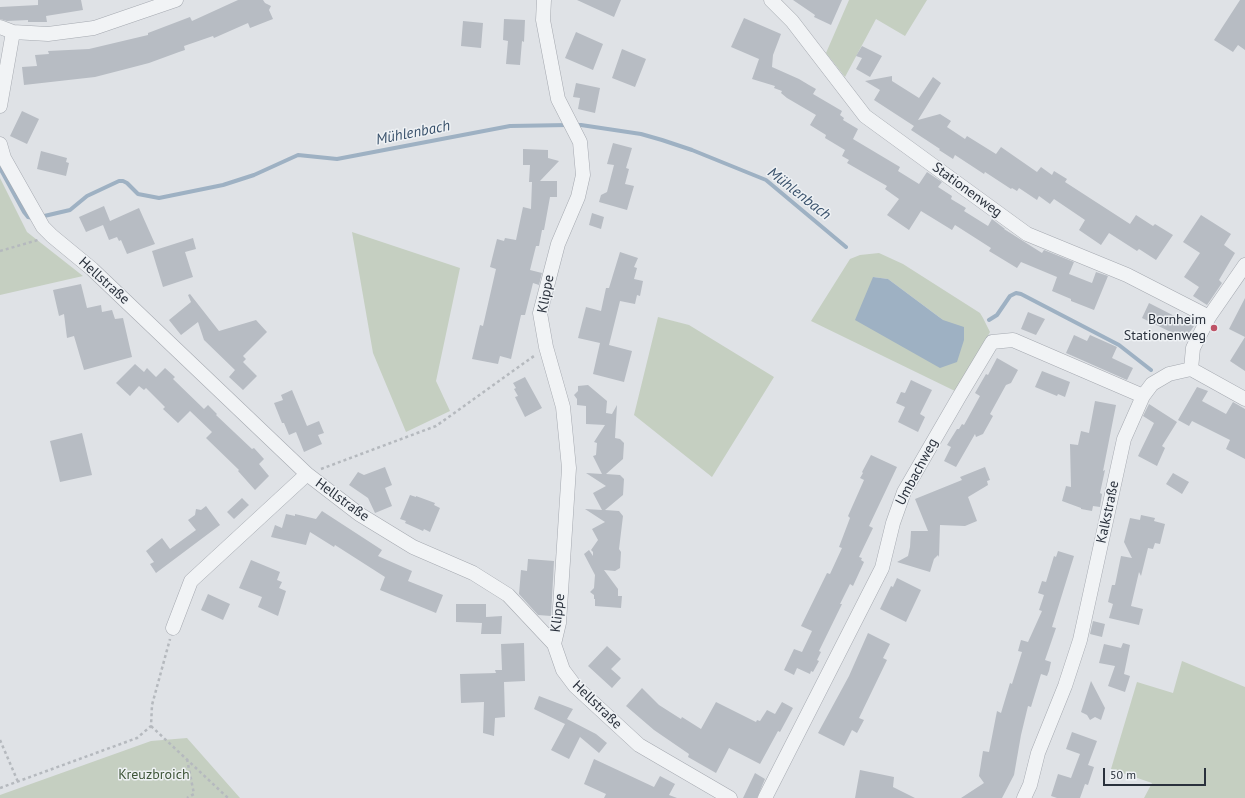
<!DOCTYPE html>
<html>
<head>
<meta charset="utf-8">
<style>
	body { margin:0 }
	#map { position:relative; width:1245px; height:798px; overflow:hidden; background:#dfe2e6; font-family:"PT Sans",sans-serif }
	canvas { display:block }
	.scale { position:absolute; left:1103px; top:768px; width:103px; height:18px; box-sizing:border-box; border:2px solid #2a313c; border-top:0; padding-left:5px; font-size:12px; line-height:14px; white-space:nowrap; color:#2a313c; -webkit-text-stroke:3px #eef1f4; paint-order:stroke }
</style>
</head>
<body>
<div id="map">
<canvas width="1245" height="798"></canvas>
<div class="scale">50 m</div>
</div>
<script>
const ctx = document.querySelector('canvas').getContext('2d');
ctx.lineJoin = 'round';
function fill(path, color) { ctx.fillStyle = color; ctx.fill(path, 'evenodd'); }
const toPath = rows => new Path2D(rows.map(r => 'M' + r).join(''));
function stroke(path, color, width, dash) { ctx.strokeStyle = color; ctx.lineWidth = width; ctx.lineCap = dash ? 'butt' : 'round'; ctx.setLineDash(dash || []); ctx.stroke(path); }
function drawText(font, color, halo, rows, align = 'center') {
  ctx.font = font + ' "PT Sans",sans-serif'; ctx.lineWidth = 3; ctx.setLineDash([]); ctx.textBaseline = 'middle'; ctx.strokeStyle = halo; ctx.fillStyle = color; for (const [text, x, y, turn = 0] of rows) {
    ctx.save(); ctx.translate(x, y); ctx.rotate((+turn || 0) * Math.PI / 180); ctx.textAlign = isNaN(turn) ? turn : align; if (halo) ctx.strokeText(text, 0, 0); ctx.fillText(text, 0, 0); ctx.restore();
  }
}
fill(toPath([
	[849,0,927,0,905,36,876,19,845,77,826,53],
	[0,178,27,232,83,276,0,295],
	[352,232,460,268,436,381,450,411,406,432,373,353],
	[879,253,903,264,980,313,983,318,990,332,957,392,811,321,850,259,860,255],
	[873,277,888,279,943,320],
	[658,317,689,325,774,377,712,477,634,415],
	[1182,661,1245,687,1245,798,1144,798,1152,783,1111,769,1137,682,1173,693],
	[187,738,240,798,0,798,0,795,151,741]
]), '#c5cfc1');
fill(toPath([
	[873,277,888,279,943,320,964,327,964,340,957,362,940,368,855,320]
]), '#9eb1c3');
stroke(toPath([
	[575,125,581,125,641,134,662,140,692,150,766,180,846,247],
	[0,168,24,212,28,217,33,218],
	[40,217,70,210,87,196,119,181,123,181,127,183,138,194,159,198,223,185,254,175,298,155,337,159,510,126,568,125],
	[989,320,997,315,1010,296,1016,293,1021,294,1119,345,1151,370]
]), '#9eb1c3', 4);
fill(toPath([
	[38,0,81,0,83,10,46,16,47,22,28,22,28,20,7,21,0,19,0,7,38,5],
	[238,0,263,0,265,3,271,6,269,10,273,19,250,28,248,23,214,38,213,36,184,46,185,50,179,52,149,63,126,69,95,77,24,85,22,67,37,66,35,55,49,54,48,51,89,49,148,35,148,33,190,17,192,21],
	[577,0,621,0,614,17],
	[793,0,842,0,831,25,814,17,815,15],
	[1240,0,1245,0,1245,50,1238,45,1233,52,1214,40],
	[744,18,781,34,773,55,772,67,799,79,809,85,816,89,813,94,842,111,840,115,844,118,843,120,858,129,853,139,900,167,898,171,919,184,927,172,942,182,938,187,952,196,951,199,966,208,964,211,988,226,992,219,1005,229,1004,229,1042,253,1044,250,1074,262,1069,274,1092,283,1096,272,1108,276,1094,310,1071,301,1071,299,1052,291,1057,277,1021,262,1017,268,989,251,991,248,955,225,952,230,921,211,909,230,887,215,899,199,885,189,887,186,847,163,849,160,842,156,845,150,825,138,826,135,810,125,816,115,787,98,781,93,782,91,774,88,775,86,752,79,759,59,731,47],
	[504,19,525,20,524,42,522,41,520,65,506,64,508,41,503,40],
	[463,21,483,23,481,48,461,46],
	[576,32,603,44,593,70,565,58],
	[862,46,882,56,870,77,856,69,862,58,856,56],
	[622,49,646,59,635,87,612,78],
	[892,76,892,81,919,98,933,77,941,83,918,120,940,114,951,121,947,127,965,139,967,136,996,154,1001,147,1037,172,1041,167,1052,175,1054,171,1067,179,1065,182,1130,224,1136,215,1153,226,1155,224,1173,235,1156,260,1139,249,1137,251,1109,233,1101,245,1079,230,1085,220,1054,199,1050,204,1039,196,1037,200,1019,188,1017,191,1012,188,1011,189,985,172,984,174,955,155,953,159,939,150,940,149,911,130,914,126,874,100,880,90,865,81],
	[576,83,600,88,595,113,578,109,580,98,573,97],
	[22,111,39,119,27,144,10,136],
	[613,143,632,148,626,168,629,169,625,184,634,186,627,210,599,202,601,195,607,192,614,165,607,164],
	[523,149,548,150,548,158,559,161,540,181,557,181,557,197,550,197,544,230,542,230,539,246,536,246,530,270,542,273,539,285,533,283,525,315,521,315,511,359,500,356,498,364,472,359,480,325,483,326,496,269,490,267,497,239,504,241,505,238,516,240,523,207,531,209,532,182,529,182,530,165,523,165],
	[41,151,67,158,66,162,69,163,66,176,37,169],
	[104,206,110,221,139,208,155,244,127,254,121,240,119,241,117,237,109,240,103,225,86,232,79,217],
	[592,213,604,217,601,229,589,225],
	[1201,215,1231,234,1224,245,1235,253,1219,280,1222,283,1207,305,1193,296,1199,287,1184,277,1200,253,1183,242],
	[193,238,196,249,185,252,193,277,163,287,152,251],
	[620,252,638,258,634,267,637,268,634,279,643,281,640,296,637,295,635,304,620,301,609,345,632,351,624,382,593,374,600,343,578,338,586,307,601,311,606,288,609,288],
	[81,284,87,308,101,305,102,312,112,310,115,319,123,318,132,357,84,370,74,336,67,338,64,314,59,316,53,290],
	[190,294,219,331,256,320,267,332,243,356,246,359,243,362,257,376,243,390,229,377,235,370,204,340,198,322,181,335,169,320,191,302,188,295],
	[1245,298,1245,337,1229,329],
	[1149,303,1194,326,1185,339,1142,318],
	[1028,312,1045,319,1036,335,1021,329],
	[1074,335,1087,341,1090,335,1117,347,1112,358,1133,368,1127,380,1066,353],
	[1245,337,1245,371,1230,361],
	[997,358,1018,370,1011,383,1006,385,990,414,993,416,983,434,976,437,975,434,956,467,944,461,951,447,947,445,957,429,959,429,962,424,964,425,980,396,975,393,986,374,988,375],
	[135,364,144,372,147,368,156,377,165,368,175,377,173,379,204,409,208,405,217,414,216,415,252,449,254,448,264,459,259,464,269,476,255,490,238,471,239,470,206,438,212,432,190,411,178,423,163,409,165,407,146,388,144,390,139,386,130,396,116,383],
	[1042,371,1070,382,1065,397,1058,394,1057,396,1035,387],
	[525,377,542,408,525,417,515,397,518,396,514,389,516,388,513,383],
	[911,380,932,390,920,414,925,417,918,432,898,422,905,407,896,403,901,392,905,393],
	[588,385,607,401,606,413,612,414,617,405,615,438,620,439,624,443,623,459,606,474,620,475,624,479,623,495,605,510,619,511,623,516,619,549,621,552,620,568,615,571,604,570,618,589,618,596,622,596,621,608,595,606,595,599,594,599,594,595,590,592,594,588,595,575,584,554,589,550,593,556,593,552,591,550,598,540,592,529,605,522,585,509,602,510,593,493,606,486,586,473,602,474,593,456,596,455,597,443,594,442,605,425,586,424,586,406,577,405,577,399,574,395,578,391,578,386],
	[1197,387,1208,391,1202,401,1226,414,1233,402,1245,409,1245,459,1226,449,1230,440,1192,421,1189,426,1178,420],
	[292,390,307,426,319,421,324,433,318,435,322,444,304,452,296,432,289,435,284,423,282,423,274,403,283,400,281,395],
	[1095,401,1116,405,1103,471,1105,470,1100,493,1102,494,1100,507,1093,506,1092,511,1081,509,1081,508,1062,501,1066,486,1071,487,1070,444,1078,445,1081,431,1089,433],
	[1149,404,1177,422,1162,446,1165,448,1157,466,1138,456,1154,423,1143,416],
	[82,433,92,475,60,482,50,441],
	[871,455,897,467,869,526,873,528,859,557,862,558,861,560,864,562,853,586,850,584,840,604,842,604,819,651,821,652,817,660,819,661,813,672,811,671,810,674,797,668,794,675,784,670,794,649,802,652,812,631,801,626,827,573,830,574,842,548,839,547,850,518,848,516,864,480,860,478,863,473,862,472],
	[385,467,392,485,385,488,392,506,375,513,368,498,349,485,358,472,364,475],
	[985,467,990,480,987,481,988,485,968,497,977,521,965,526,940,525,939,557,938,555,934,559,930,572,897,562,908,556,910,547,911,531,928,531,915,499,962,480,960,477],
	[1173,473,1189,482,1182,494,1166,484],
	[410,495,416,497,416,496,435,503,434,505,440,508,430,532,424,529,423,531,405,523,406,521,400,519],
	[242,498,249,505,234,519,227,512],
	[206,506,220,525,156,573,150,564,154,562,146,551,162,538,170,549,196,530,188,520,195,515,196,509,201,510],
	[322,511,382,550,378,556,412,571,408,581,443,595,436,613,380,590,385,577,335,545,334,547,310,532,306,545,271,537,275,525,282,528,286,514,295,516,295,514,316,519],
	[1141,515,1155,518,1154,521,1165,524,1160,544,1155,543,1153,549,1148,548,1141,576,1139,572,1131,606,1143,609,1139,625,1109,618,1113,604,1108,602,1112,585,1115,585,1121,556,1132,558,1124,542,1130,518,1140,520],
	[1058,551,1074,556,1052,627,1056,628,1045,660,1051,662,1049,671,1047,676,1041,674,1031,707,1028,706,1021,735,1014,775,1002,798,961,798,984,783,979,776,983,751,989,752,997,711,1001,713,1010,683,1012,684,1022,652,1018,651,1021,640,1028,642,1042,611,1039,610,1044,595,1038,593,1042,581,1046,582,1054,556,1056,557],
	[528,559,554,561,551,616,538,615,519,594,521,570,527,571],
	[251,560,280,572,277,580,282,582,279,588,286,591,278,616,258,607,262,597,239,588],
	[897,578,921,590,906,622,880,609,891,586,893,587],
	[208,594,230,604,223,620,201,610],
	[456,604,486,604,486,617,502,616,501,634,481,634,482,623,456,622],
	[1093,621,1105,624,1102,637,1090,634],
	[868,633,890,644,883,658,887,660,859,718,864,720,857,733,852,730,844,746,818,733,849,676],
	[524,643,525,681,504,682,505,717,495,718,494,736,483,733,484,702,461,703,460,674,496,673,495,670,502,670,501,644],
	[1123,643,1130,645,1124,674,1130,676,1125,692,1108,686,1115,666,1099,663,1104,644,1121,648],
	[607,646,621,659,611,669,621,678,612,688,588,666],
	[1091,681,1105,708,1101,720,1095,717,1090,720,1087,715,1081,712],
	[642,688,659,705,681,719,682,717,701,729,716,702,756,722,757,720,760,721,767,710,775,714,782,702,793,708,780,732,778,731,760,764,729,748,716,773,688,757,689,754,654,730,626,706],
	[539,696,573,709,567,719,596,734,607,743,599,753,580,737,569,759,551,750,565,724,534,709],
	[1072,732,1097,741,1088,765,1094,767,1088,785,1085,784,1080,798,1057,798,1051,796,1058,774,1071,778,1080,754,1066,749],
	[594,759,654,787,660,776,675,784,669,795,677,798,604,798,606,794,584,784],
	[860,770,894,777,893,787,915,798,855,798],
	[755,773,765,779,757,798,743,798]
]), '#b7bcc3');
const street = toPath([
	[544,0,543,20,558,99,580,142,583,175,578,197,558,244,540,313,546,347,563,407,569,468,559,623,554,644],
	[771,0,792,21,865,116,1027,234,1127,275,1209,317],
	[0,27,13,32,48,34,94,28,176,0],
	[0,106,13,32],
	[0,144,4,158,43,227,52,236,92,269,307,474,359,514,413,547,473,573,508,595,554,644,563,670,575,686,639,745,730,798],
	[1191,369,1193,348,1209,317,1245,265],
	[1191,369,1245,399],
	[173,628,191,581,307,474],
	[765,798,882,568,893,523,904,492,959,397,992,342,1013,340,1143,396],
	[1024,798,1030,785,1038,753,1065,686,1080,640,1124,439,1143,396,1152,384,1169,374,1191,369]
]);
stroke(street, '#a5a9b0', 15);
stroke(toPath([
	[0,251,38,240],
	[321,469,436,426,534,356],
	[151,726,228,798],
	[0,740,18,782],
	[187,759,194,794,187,798],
	[0,788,137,738,151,726,152,705,170,639]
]), '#b5b9be', 2.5, [3, 3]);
stroke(street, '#f1f3f5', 14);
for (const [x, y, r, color] of [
	[1214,328,4,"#be5266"]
]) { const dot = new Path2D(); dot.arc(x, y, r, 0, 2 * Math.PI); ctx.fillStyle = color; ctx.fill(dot); stroke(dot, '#eef1f4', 1.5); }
drawText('14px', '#2a313c', '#eef1f4', [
	["Stationenweg",967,190,36],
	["Hellstraße",104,281,42],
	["Klippe",546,294,-79],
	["Umbachweg",917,472,-62],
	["Hellstraße",342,500,36],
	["Kalkstraße",1108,512,-78],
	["Klippe",558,613,-83],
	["Hellstraße",597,705,44]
]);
drawText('14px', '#2a313c', '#eef1f4', [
	["Bornheim",1206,320],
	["Stationenweg",1206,336]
], 'right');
drawText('14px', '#3f5639', '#eef1f4', [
	["Kreuzbroich",154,775]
]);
drawText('italic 15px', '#39516b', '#eef1f4', [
	["Mühlenbach",413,133,-11],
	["Mühlenbach",799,194,38]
]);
</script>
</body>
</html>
